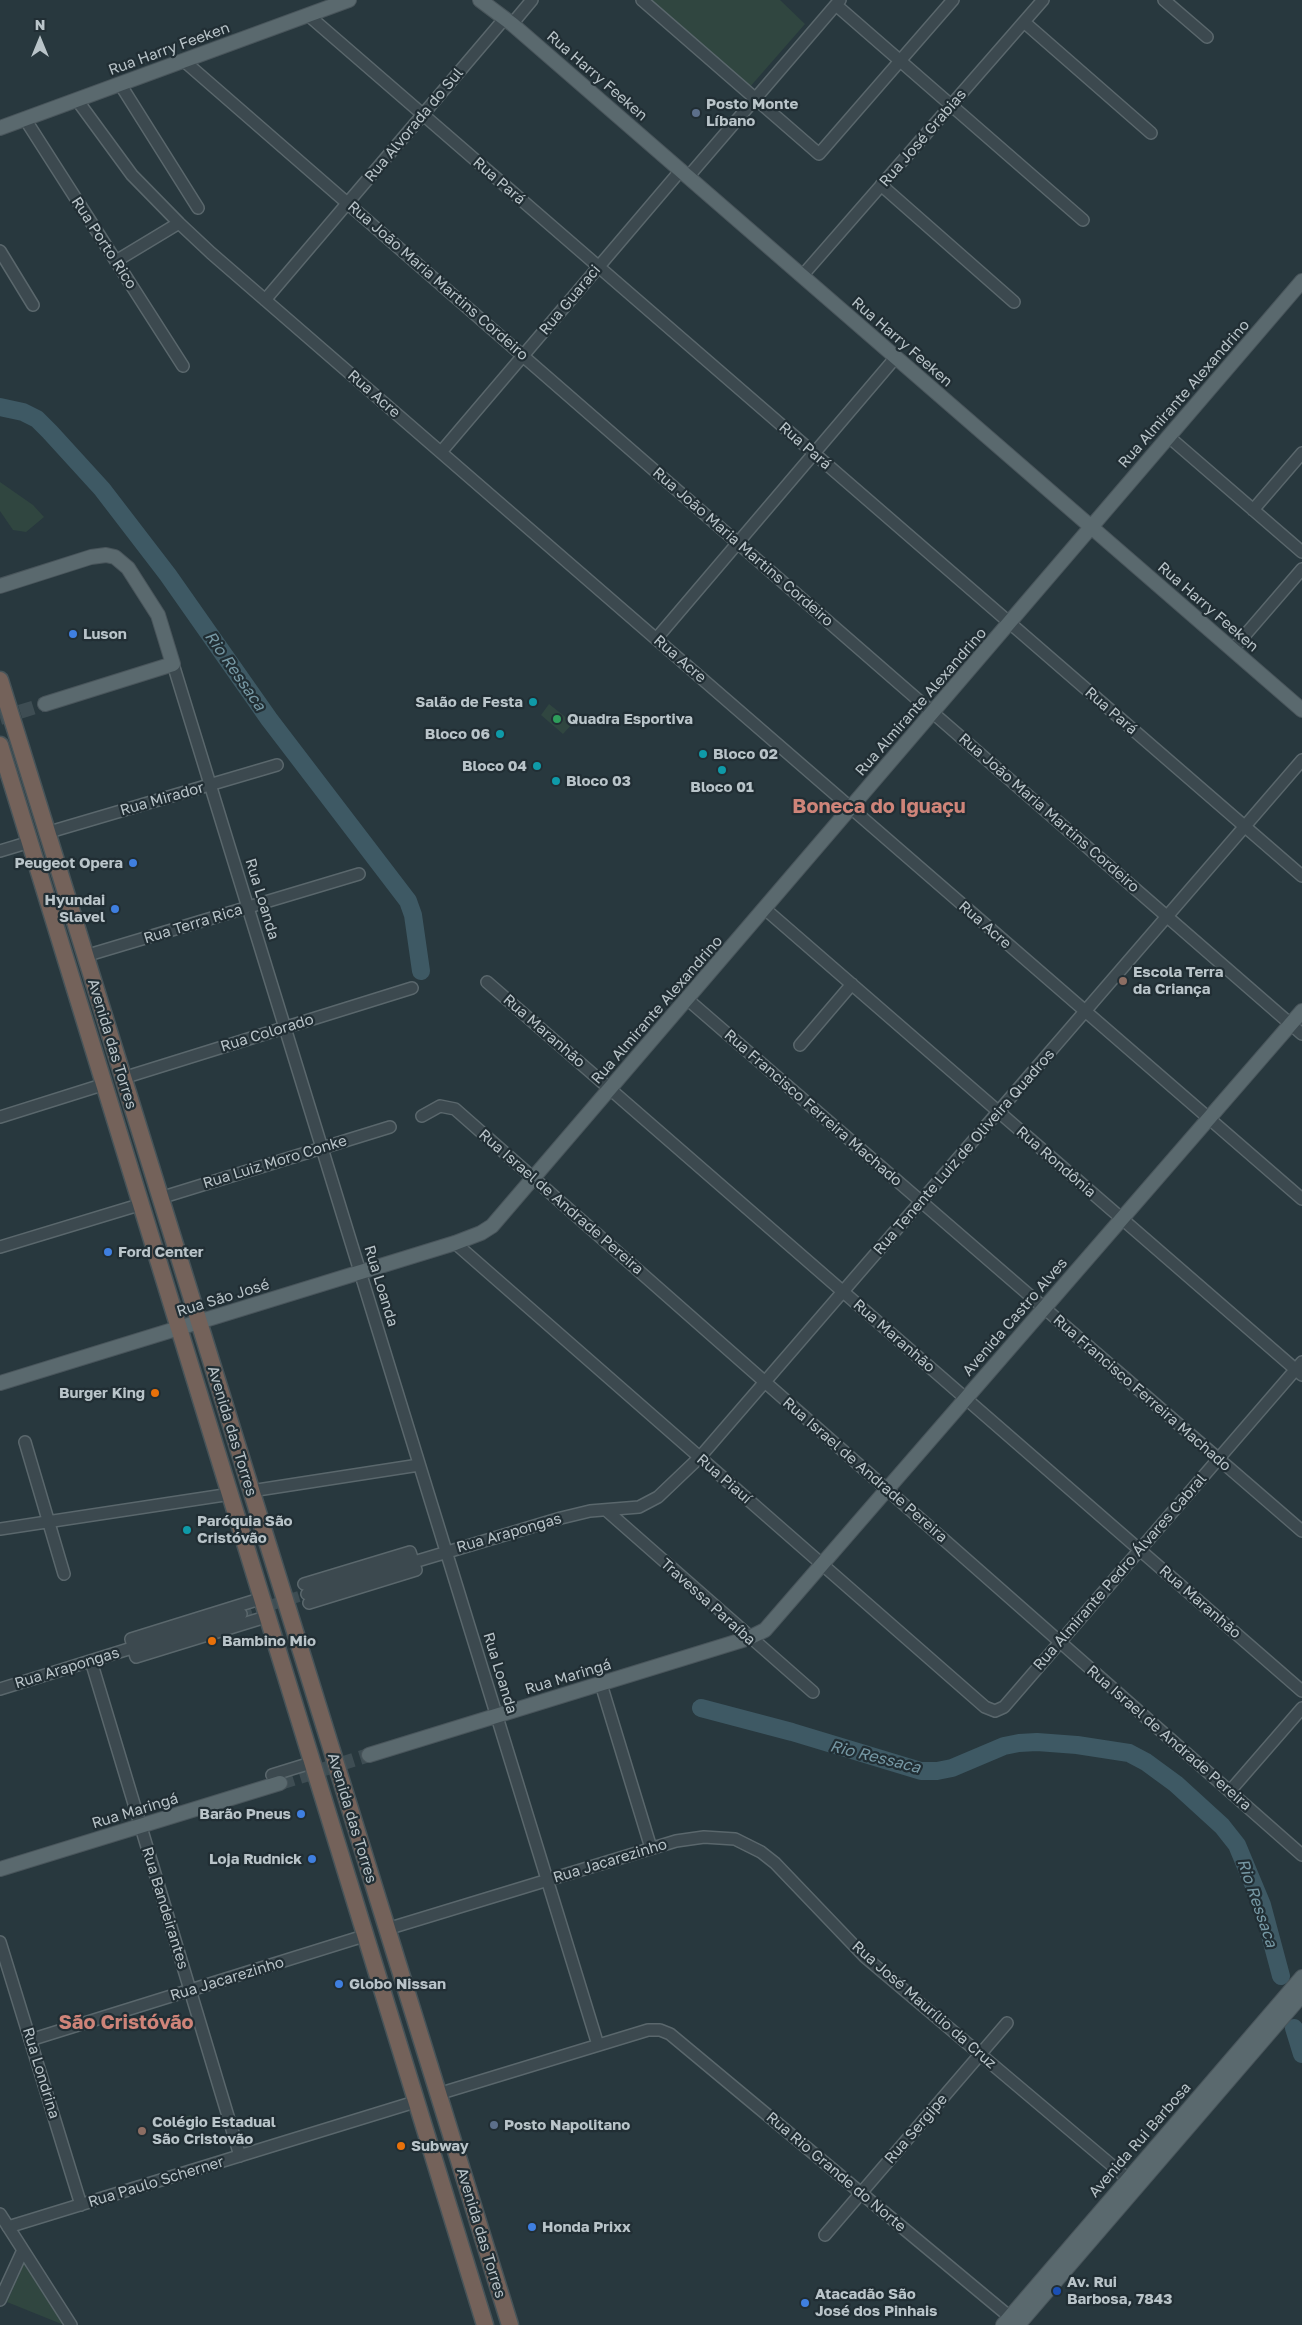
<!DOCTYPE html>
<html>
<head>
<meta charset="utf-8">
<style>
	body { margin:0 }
	#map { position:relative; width:1302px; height:2325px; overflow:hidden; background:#28383e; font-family:"Golos Text",sans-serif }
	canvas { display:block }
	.north { position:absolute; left:15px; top:15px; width:50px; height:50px; -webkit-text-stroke:4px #212e34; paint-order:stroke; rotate:0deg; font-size:14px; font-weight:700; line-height:20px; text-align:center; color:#b9c4c9 }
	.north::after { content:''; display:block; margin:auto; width:18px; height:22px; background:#b9c4c9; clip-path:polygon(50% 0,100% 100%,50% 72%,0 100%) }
</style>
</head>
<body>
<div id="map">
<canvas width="1302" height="2325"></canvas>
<div class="north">N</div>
</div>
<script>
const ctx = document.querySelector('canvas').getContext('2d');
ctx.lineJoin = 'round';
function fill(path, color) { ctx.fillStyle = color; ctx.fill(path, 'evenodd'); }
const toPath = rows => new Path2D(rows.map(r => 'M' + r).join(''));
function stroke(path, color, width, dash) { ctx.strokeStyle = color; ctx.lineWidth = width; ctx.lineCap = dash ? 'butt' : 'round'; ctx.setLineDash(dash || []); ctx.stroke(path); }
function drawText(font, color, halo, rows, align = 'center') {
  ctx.font = font + ' "Golos Text",sans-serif'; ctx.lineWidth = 4.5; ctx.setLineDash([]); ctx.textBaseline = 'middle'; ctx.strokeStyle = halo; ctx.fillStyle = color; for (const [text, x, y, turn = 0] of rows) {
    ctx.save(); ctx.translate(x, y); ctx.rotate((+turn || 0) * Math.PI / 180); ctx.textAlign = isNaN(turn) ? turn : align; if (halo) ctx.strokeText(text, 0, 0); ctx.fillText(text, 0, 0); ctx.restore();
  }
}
fill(toPath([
	[648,0,780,0,805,24,749,88],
	[0,482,33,505,44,517,26,532,13,530,0,511],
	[549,704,573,723,563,734,541,715],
	[191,2115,194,2124,175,2129,173,2120],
	[24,2264,64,2325,7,2302]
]), '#304640');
stroke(toPath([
	[0,407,23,412,37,419,50,432,102,489,168,575,269,719,408,901,413,915,421,971],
	[701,1708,792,1732,921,1771,937,1771,952,1768,1004,1746,1019,1743,1037,1742,1077,1745,1129,1753,1146,1762,1176,1784,1222,1826,1237,1845,1262,1905,1281,1976],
	[1294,2028,1302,2054]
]), '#3e5964', 18);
stroke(toPath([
	[241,1614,307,1594]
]), '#3e4d53', 11, [11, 5.5]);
stroke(toPath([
	[0,718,45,704],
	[280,1783,369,1755]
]), '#3e4d53', 14, [14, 7]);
const minor = toPath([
	[642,0,819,154,953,0],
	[1164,0,1207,37],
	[836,5,1083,220],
	[308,15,1302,876],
	[1024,22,1151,133],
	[512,24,532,0],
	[184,61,1302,1034],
	[120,84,198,208],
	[77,100,132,175,179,223,211,253,1302,1199],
	[25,119,183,366],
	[688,177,840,0],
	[881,185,1014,302],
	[0,251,33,305],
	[116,261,179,223],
	[802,276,1043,0],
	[265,300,505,18],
	[1169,437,1302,552],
	[441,452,681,170],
	[1253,510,1302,453],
	[656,639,896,357],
	[1233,649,1302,569],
	[173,664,598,2045],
	[46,833,277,765],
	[0,851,30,842],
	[765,909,1302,1375],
	[85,956,359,874],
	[487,982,1302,1691],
	[687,999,1302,1531],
	[800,1045,852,984],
	[123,1078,412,988],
	[422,1116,440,1106,455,1109,1302,1855],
	[0,1117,105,1084],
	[160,1198,390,1127],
	[455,1243,985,1707,995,1711,1004,1707,1302,1362],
	[0,1247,142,1204],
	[25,1442,64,1574],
	[251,1491,419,1465],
	[606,1510,813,1692],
	[0,1529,231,1494],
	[304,1584,410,1552,416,1570,309,1603],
	[307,1594,561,1518,590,1511,639,1507,658,1497,700,1457,1302,760],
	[263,1598,131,1639,133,1647,136,1657,269,1616],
	[91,1661,240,2156],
	[601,1684,651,1848],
	[0,1689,241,1614],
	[272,1775,314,1762],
	[1230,1791,1302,1708],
	[387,1929,676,1841,704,1837,735,1839,761,1852,775,1863,865,1957,1128,2179],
	[0,1942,81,2205],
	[30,2040,367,1935],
	[438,2094,648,2030,660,2030,670,2034,1010,2317],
	[0,2214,71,2325],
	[8,2227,418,2101],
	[825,2235,1007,2023],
	[0,2300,23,2250]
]);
const major = toPath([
	[480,0,512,24,1302,710],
	[0,128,349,0],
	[0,586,91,557,106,555,115,557,128,568,158,615,173,664,45,704],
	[0,1383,455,1243,481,1233,492,1226,1302,281],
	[369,1755,749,1638,765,1630,1302,1011],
	[0,1869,280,1783],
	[1003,2325,1302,1977],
	[1018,2325,1302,1995]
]);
const highway = toPath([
	[0,680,510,2325],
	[0,745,485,2325]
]);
stroke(minor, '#5a676c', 14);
stroke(major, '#49555b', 16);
stroke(highway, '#475459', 19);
stroke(minor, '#3c494f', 11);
stroke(major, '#5a696e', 14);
stroke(highway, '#74625a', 16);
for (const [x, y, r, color] of [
	[696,113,5,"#5c6f8a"],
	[73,634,5,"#3f7fe0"],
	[533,702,5,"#0f9aa8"],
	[557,719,5,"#2e9e5b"],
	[500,734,5,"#0f9aa8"],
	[703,754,5,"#0f9aa8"],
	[537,766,5,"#0f9aa8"],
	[722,770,5,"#0f9aa8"],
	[556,781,5,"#0f9aa8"],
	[133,863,5,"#3f7fe0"],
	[115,909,5,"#3f7fe0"],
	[1123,981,5,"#8d6e63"],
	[108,1252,5,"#3f7fe0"],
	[155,1393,5,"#e8710a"],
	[187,1530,5,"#0f9aa8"],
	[212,1641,5,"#e8710a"],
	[301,1814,5,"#3f7fe0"],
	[312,1859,5,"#3f7fe0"],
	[339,1984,5,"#3f7fe0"],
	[494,2125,5,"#5c6f8a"],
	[142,2131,5,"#8d6e63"],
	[401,2146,5,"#e8710a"],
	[532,2227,5,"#3f7fe0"],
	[1057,2291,5,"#1a4fb4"],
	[805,2303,5,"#3f7fe0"]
]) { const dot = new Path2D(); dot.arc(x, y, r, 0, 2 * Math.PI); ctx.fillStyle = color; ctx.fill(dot); stroke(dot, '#212e34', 2); }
drawText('15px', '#b9c4c9', '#212e34', [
	["Rua Harry Feeken",169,49,-20],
	["Rua Harry Feeken",597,76,41],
	["Rua Alvorada do Sul",414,125,-50],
	["Rua José Grabias",923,138,-49],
	["Rua Pará",499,181,41],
	["Rua Porto Rico",104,243,57],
	["Rua João Maria Martins Cordeiro",438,281,41],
	["Rua Guaraci",570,300,-50],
	["Rua Harry Feeken",902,342,41],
	["Rua Acre",374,394,41],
	["Rua Almirante Alexandrino",1184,394,-49],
	["Rua Pará",805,446,41],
	["Rua João Maria Martins Cordeiro",743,547,41],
	["Rua Harry Feeken",1208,607,41],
	["Rua Acre",680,659,41],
	["Rua Almirante Alexandrino",921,702,-49],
	["Rua Pará",1111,711,41],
	["Rua Mirador",162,799,-16],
	["Rua João Maria Martins Cordeiro",1049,813,41],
	["Rua Loanda",262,899,73],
	["Rua Terra Rica",193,924,-17],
	["Rua Acre",985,925,41],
	["Rua Almirante Alexandrino",657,1010,-49],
	["Rua Maranhão",544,1031,41],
	["Rua Colorado",267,1033,-17],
	["Avenida das Torres",112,1044,73],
	["Rua Francisco Ferreira Machado",813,1108,41],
	["Rua Tenente Luiz de Oliveira Quadros",964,1152,-49],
	["Rua Luiz Moro Conke",275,1162,-17],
	["Rua Rondônia",1056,1162,41],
	["Rua Israel de Andrade Pereira",561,1202,41],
	["Rua Loanda",381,1286,73],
	["Rua São José",223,1298,-17],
	["Avenida Castro Alves",1015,1317,-49],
	["Rua Maranhão",894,1336,41],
	["Rua Francisco Ferreira Machado",1142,1393,41],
	["Avenida das Torres",232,1431,73],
	["Rua Israel de Andrade Pereira",865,1470,41],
	["Rua Piauí",724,1479,41],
	["Rua Arapongas",509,1533,-16],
	["Rua Almirante Pedro Álvares Cabral",1120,1572,-49],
	["Travessa Paraíba",708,1602,42],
	["Rua Maranhão",1200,1602,41],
	["Rua Arapongas",67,1668,-17],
	["Rua Loanda",500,1673,73],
	["Rua Maringá",568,1677,-17],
	["Rua Israel de Andrade Pereira",1169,1738,41],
	["Rua Maringá",135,1811,-17],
	["Avenida das Torres",352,1818,73],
	["Rua Jacarezinho",610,1861,-17],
	["Rua Bandeirantes",165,1908,73],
	["Rua Jacarezinho",227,1979,-17],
	["Rua José Maurílio da Cruz",924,2005,41],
	["Rua Londrina",41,2073,73],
	["Rua Sergipe",916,2129,-49],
	["Avenida Rui Barbosa",1140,2140,-49],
	["Rua Rio Grande do Norte",836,2172,40],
	["Rua Paulo Scherner",156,2182,-17],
	["Avenida das Torres",481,2233,73]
]);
drawText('bold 15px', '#b9c4c9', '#212e34', [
	["Posto Monte",706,104],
	["Líbano",706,121],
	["Luson",83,634],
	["Salão de Festa",523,702,"right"],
	["Quadra Esportiva",567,719],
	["Bloco 06",490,734,"right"],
	["Bloco 02",713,754],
	["Bloco 04",527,766,"right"],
	["Bloco 03",566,781],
	["Bloco 01",722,787,"center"],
	["Peugeot Opera",123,863,"right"],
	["Hyundai",105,900,"right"],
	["Slavel",105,917,"right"],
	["Escola Terra",1133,972],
	["da Criança",1133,989],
	["Ford Center",118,1252],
	["Burger King",145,1393,"right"],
	["Paróquia São",197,1521],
	["Cristóvão",197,1538],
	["Bambino Mio",222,1641],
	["Barão Pneus",291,1814,"right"],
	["Loja Rudnick",302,1859,"right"],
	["Globo Nissan",349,1984],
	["Colégio Estadual",152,2122],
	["São Cristovão",152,2139],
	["Posto Napolitano",504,2125],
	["Subway",411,2146],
	["Honda Prixx",542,2227],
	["Av. Rui",1067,2282],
	["Barbosa, 7843",1067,2299],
	["Atacadão São",815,2294],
	["José dos Pinhais",815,2311]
], 'left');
drawText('italic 16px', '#7698a4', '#212e34', [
	["Rio Ressaca",235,671,55],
	["Rio Ressaca",875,1757,14],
	["Rio Ressaca",1257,1903,71]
]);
drawText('bold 20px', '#ce8479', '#212e34', [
	["Boneca do Iguaçu",879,807],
	["São Cristóvão",126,2023]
]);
</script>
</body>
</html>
